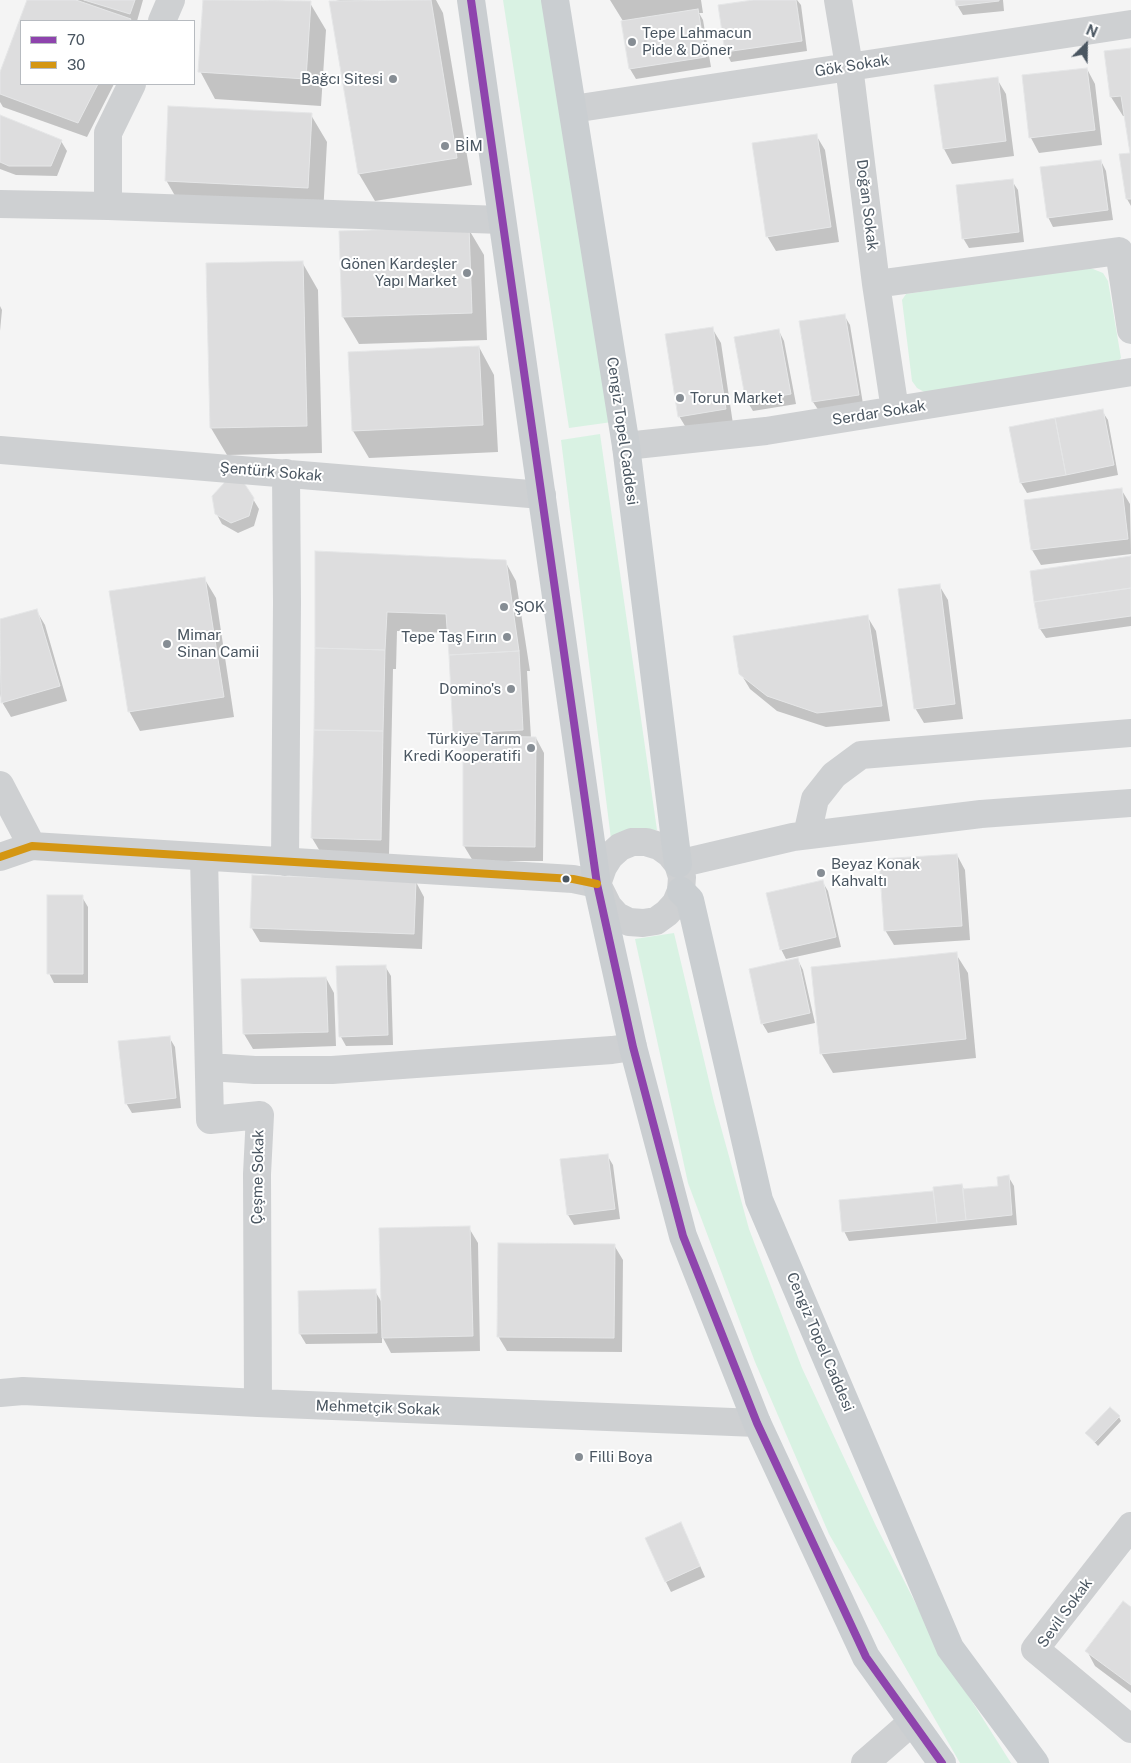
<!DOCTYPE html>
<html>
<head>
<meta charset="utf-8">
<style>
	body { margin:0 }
	#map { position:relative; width:1131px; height:1763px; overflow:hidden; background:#f4f4f4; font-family:"Public Sans",sans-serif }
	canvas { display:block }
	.legend { position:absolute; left:20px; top:20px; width:175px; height:65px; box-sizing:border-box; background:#fff; border:1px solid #b7bbc0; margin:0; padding:6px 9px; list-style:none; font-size:15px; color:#4a5661 }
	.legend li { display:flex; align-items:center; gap:10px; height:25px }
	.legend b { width:25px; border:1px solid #b7bbc0 }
	.north { position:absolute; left:1061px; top:20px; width:50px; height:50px; -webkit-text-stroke:4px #fff; paint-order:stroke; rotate:23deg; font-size:14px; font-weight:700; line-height:20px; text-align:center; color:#4a5661 }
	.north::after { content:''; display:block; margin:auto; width:18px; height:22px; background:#4a5661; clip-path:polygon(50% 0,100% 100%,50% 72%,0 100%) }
</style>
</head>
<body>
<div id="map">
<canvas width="1131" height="1763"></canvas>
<ul class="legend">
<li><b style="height:6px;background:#8e44ad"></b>70</li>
<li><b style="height:6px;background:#d49613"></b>30</li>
</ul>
<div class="north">N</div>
</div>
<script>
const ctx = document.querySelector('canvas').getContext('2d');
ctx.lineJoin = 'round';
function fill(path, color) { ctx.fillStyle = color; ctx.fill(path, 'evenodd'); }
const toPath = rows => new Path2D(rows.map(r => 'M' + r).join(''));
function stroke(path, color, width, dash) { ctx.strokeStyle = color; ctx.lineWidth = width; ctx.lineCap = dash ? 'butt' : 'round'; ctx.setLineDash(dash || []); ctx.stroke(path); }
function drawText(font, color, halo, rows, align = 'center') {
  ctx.font = font + ' "Public Sans",sans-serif'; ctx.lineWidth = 4; ctx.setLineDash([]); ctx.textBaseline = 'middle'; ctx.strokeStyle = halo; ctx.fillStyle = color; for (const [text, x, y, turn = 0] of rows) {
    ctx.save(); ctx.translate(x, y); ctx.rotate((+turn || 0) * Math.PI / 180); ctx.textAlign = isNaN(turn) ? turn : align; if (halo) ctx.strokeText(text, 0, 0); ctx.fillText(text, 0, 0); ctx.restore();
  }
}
fill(toPath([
	[503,0,547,0,612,422,569,428],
	[1088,267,1103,273,1108,281,1121,358,1113,366,928,394,917,388,912,381,902,300,906,294],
	[600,434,657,830,611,839,561,440],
	[674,933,714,1102,749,1229,802,1368,876,1526,940,1651,1011,1763,960,1763,829,1534,755,1362,688,1183,635,939]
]), '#d9f2e3');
fill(toPath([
	[28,0,72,0,78,2,77,0,143,0,137,21,21,21,21,84,114,84,87,137,3,107,0,102,0,76],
	[204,0,274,0,310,3,326,30,321,106,215,99,200,71],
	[340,0,436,0,443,13,472,185,375,201,359,174,331,2],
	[610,0,701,0,703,13,699,13,703,20,711,67,636,79,630,69,623,21],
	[762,0,797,0,801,5,807,51,731,62,726,52],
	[957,0,1003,0,1004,11,963,15,957,5],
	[1131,49,1131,206,1127,199,1121,155,1131,154,1125,116,1123,116,1111,97],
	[1087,69,1095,84,1102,145,1039,153,1031,138,1023,76],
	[997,79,1006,94,1014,156,952,164,944,149,935,86],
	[311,115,327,142,323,215,182,208,166,180],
	[0,117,61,141,67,151,57,176,16,175,0,169],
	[816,135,825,150,839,242,776,251,767,236],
	[1101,161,1106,171,1113,220,1053,227,1048,217],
	[1012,181,1018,190,1024,242,969,248,963,238],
	[468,228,484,255,487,340,359,344,343,317],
	[302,262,318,290,322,453,227,455,211,428],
	[0,306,2,310,0,331],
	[844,315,850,325,863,404,819,411,813,402],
	[712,328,721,343,733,424,688,431,679,416],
	[779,331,784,341,796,404,753,411,747,401],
	[479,347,494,375,498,452,369,458,353,431,349,354],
	[1102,411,1108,420,1118,475,1027,493,1021,483,1011,428],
	[1121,489,1130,504,1131,554,1041,565,1032,550,1026,501],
	[253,499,259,509,254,526,238,533,222,524,216,513],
	[316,553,505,561,516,581,530,671,527,671,531,738,536,738,544,753,543,861,473,861,464,846,463,748,455,733,449,633,397,631,396,669,393,669,389,855,321,853,312,838,316,649],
	[1131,557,1131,626,1046,638,1040,629],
	[204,578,216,598,234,717,140,731,129,711],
	[939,585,948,600,963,719,924,723,915,708],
	[36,610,45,625,67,701,11,717,2,702,0,694,0,621],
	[867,616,876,631,890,721,826,727,777,711,750,689,741,674],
	[957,855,965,870,970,940,894,945,885,930],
	[822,881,828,891,841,947,786,959,781,949],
	[416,882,424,897,422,949,260,942,251,927],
	[82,897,88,907,88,983,54,983,49,973],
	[956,954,968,973,976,1058,833,1073,821,1053],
	[798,960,803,970,815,1023,768,1033,762,1023],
	[385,966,391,976,393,1045,346,1046,341,1037],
	[326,978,334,993,336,1046,253,1049,244,1034],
	[169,1037,175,1047,181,1108,132,1113,126,1103],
	[607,1155,613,1165,620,1219,574,1225,568,1215],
	[1008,1176,1014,1186,1017,1225,849,1241,844,1231,841,1201,935,1192,962,1185,964,1190,999,1187],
	[469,1228,478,1243,480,1351,391,1353,382,1336,382,1343,306,1344,300,1334,299,1292,375,1291,382,1303],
	[614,1245,623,1260,622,1352,507,1351,498,1336],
	[1119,1417,1121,1421,1098,1446,1090,1437,1087,1433],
	[686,1534,705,1577,671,1592,666,1582],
	[1131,1609,1131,1693,1095,1666,1087,1651]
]), '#0003');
const building = toPath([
	[27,0,76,0,131,19,130,21,21,21,21,84,98,84,78,123,0,94,0,72,27,0],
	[84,0,135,0,130,14,84,0],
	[203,0,311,1,306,79,198,72,203,0],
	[431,0,457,158,358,174,329,1,431,0],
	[753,0,796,0,802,41,725,52,718,5,753,0],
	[955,0,999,0,999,1,956,6,955,0],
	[698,9,706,57,629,69,621,21,698,9],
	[1131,48,1131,199,1126,199,1119,154,1130,153,1121,96,1110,97,1104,51,1131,48],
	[1087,68,1095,130,1029,138,1022,75,1087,68],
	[998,77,1006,141,943,149,934,85,998,77],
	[168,106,312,113,308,188,165,181,168,106],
	[0,115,62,140,51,166,9,166,0,162,0,115],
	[817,134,831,227,766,237,752,143,817,134],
	[1101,160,1108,210,1047,218,1040,167,1101,160],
	[1013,179,1019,232,962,239,956,185,1013,179],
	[469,227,472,313,342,317,339,231,469,227],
	[303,261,307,426,210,428,206,263,303,261],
	[845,314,859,395,812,402,799,321,845,314],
	[713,327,726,409,678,417,665,334,713,327],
	[779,329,791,394,746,402,734,337,779,329],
	[479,346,483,425,352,431,348,352,479,346],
	[1103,409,1114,465,1066,475,1055,418,1103,409],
	[1055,418,1066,475,1020,483,1009,427,1055,418],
	[225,482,244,483,254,498,249,516,231,523,215,514,212,496,225,482],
	[1122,488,1128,539,1031,550,1024,500,1122,488],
	[315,551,506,560,519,651,449,655,446,614,387,612,385,650,315,648,315,551],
	[1131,556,1131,588,1034,602,1030,571,1131,556],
	[205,577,224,697,128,712,109,591,205,577],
	[940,584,955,704,914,709,898,589,940,584],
	[1131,588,1131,616,1039,629,1034,602,1131,588],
	[37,609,60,686,1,703,0,619,37,609],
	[868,615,882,706,817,713,767,696,739,674,733,636,868,615],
	[315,648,385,650,383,731,314,730,315,648],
	[519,651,523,730,453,733,449,655,519,651],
	[314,730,383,731,381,840,311,838,314,730],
	[463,736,536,737,535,847,463,846,463,736],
	[957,854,962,926,884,931,879,859,957,854],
	[252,875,416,881,414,934,250,928,252,875],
	[823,880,836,937,780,950,766,893,823,880],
	[47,895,83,895,83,974,47,974,47,895],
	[957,952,966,1039,820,1054,811,967,957,952],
	[798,958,810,1013,761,1024,749,969,798,958],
	[386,965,388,1035,339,1037,336,966,386,965],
	[326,977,328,1032,243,1034,241,979,326,977],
	[170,1036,176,1098,125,1104,118,1041,170,1036],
	[608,1154,615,1209,567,1215,560,1159,608,1154],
	[1009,1175,1012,1215,966,1220,963,1189,998,1186,997,1177,1009,1175],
	[962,1184,966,1220,937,1223,933,1187,962,1184],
	[933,1191,937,1223,842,1232,839,1200,933,1191],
	[470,1226,473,1336,382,1338,379,1228,470,1226],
	[498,1243,615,1244,614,1338,497,1337,498,1243],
	[376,1289,377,1333,299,1334,298,1291,376,1289],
	[1110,1407,1120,1416,1095,1442,1085,1433,1110,1407],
	[681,1522,700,1566,665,1582,645,1538,681,1522],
	[1123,1601,1131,1607,1131,1685,1085,1651,1123,1601]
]);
fill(building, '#ddddde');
stroke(building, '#e5e6e7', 1);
stroke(toPath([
	[838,0,849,66,876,284,895,410],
	[162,21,171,0],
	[573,109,1131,24],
	[0,204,108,206,501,220],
	[108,206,108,133,132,84],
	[876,284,1119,251,1131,330],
	[626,446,766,431,1131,372],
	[0,450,542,495],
	[0,785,32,846],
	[807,835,815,799,834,775,861,755,1131,733],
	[632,842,646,842,659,846,670,854,678,864,682,877,681,891,676,903,667,913,656,921,643,923,629,922,617,916,608,906,597,884,603,867,610,856,620,847,632,842],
	[0,857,32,846,573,879,597,884],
	[204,857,210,1120,260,1115,257,1174,258,1403],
	[285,862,287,603,286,473],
	[678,864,793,837,981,814,1131,803],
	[209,1067,255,1070,332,1070,612,1050,633,1047],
	[0,1393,23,1391,258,1403,757,1423],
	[1131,1526,1035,1649,1131,1729],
	[865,1763,912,1722]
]), '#ced0d2', 28);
stroke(toPath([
	[471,0,597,884,633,1047,683,1236,757,1423,866,1657,942,1763],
	[555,0,626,446,678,864],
	[681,891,690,900,759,1200,950,1648,1035,1763]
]), '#caced1', 28);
stroke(toPath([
	[471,0,597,884,633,1047,683,1236,757,1423,866,1657,942,1763]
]), '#8e44ad', 8);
stroke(toPath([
	[0,857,32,846,573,879,597,884]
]), '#d49613', 8);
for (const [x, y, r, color] of [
	[632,42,5,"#868d94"],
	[393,79,5,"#868d94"],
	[445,146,5,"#868d94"],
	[467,273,5,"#868d94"],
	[680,398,5,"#868d94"],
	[504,607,5,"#868d94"],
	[507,637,5,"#868d94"],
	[167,644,5,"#868d94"],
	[511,689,5,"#868d94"],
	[531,748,5,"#868d94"],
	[821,873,5,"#868d94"],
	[566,879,4.5,"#4a5661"],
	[579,1457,5,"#868d94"]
]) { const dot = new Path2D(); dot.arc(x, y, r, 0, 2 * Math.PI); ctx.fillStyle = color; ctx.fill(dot); stroke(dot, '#fff', 2); }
drawText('15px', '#4a5661', '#fff', [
	["Tepe Lahmacun",642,33],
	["Pide & Döner",642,50],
	["Bağcı Sitesi",383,79,"right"],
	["BİM",455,146],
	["Gönen Kardeşler",457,264,"right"],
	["Yapı Market",457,281,"right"],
	["Torun Market",690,398],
	["ŞOK",514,607],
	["Mimar",177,635],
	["Sinan Camii",177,652],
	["Tepe Taş Fırın",497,637,"right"],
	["Domino's",501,689,"right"],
	["Türkiye Tarım",521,739,"right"],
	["Kredi Kooperatifi",521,756,"right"],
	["Beyaz Konak",831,864],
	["Kahvaltı",831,881],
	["Filli Boya",589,1457]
], 'left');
drawText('15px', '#4a5661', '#fff', [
	["Gök Sokak",852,66,-9],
	["Doğan Sokak",867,205,83],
	["Serdar Sokak",879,413,-9],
	["Cengiz Topel Caddesi",622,431,82],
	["Şentürk Sokak",271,472,5],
	["Çeşme Sokak",258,1177,-89],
	["Cengiz Topel Caddesi",820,1342,67],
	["Mehmetçik Sokak",378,1408,2],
	["Sevil Sokak",1065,1613,-54]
]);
</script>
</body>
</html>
